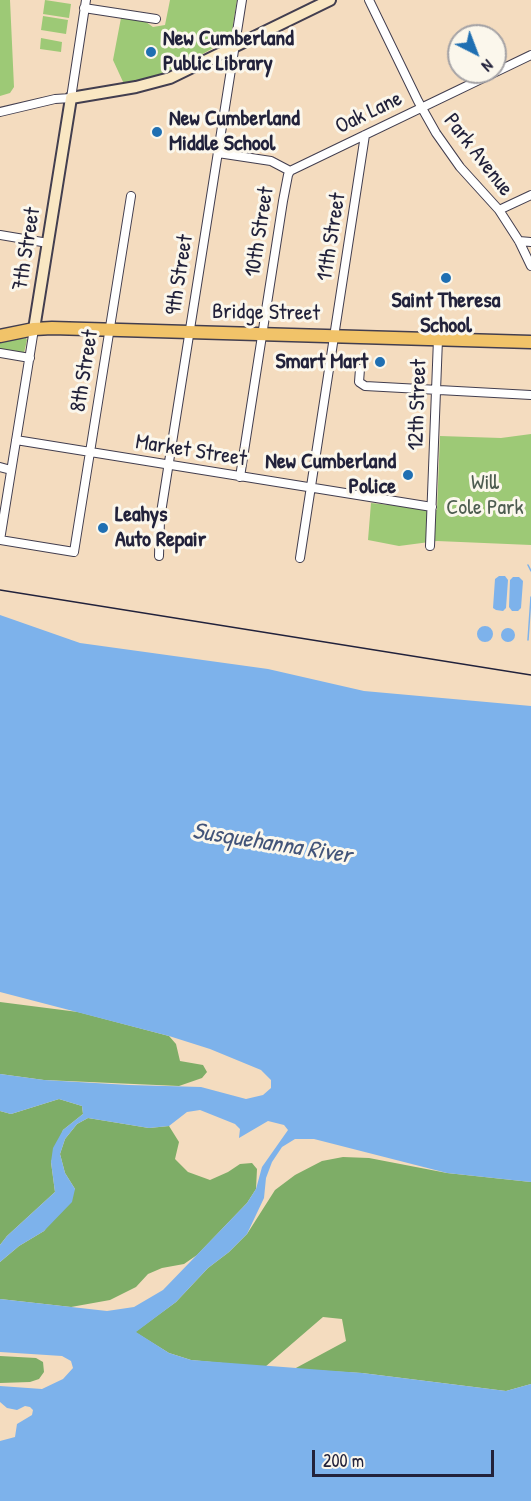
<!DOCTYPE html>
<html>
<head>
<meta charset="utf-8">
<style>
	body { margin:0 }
	#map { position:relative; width:531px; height:1501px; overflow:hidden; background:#f4dcbf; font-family:"Patrick Hand",sans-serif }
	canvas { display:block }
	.north { position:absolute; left:447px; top:24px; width:60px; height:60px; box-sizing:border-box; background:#fbf7ec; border:2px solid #a4a2a5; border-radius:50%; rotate:138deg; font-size:16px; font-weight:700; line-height:24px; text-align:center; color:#22223b }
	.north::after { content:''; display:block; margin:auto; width:21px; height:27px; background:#1f6fb2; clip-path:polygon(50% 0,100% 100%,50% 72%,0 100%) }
	.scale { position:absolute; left:312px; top:1450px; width:182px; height:27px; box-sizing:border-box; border:3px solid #22223b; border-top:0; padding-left:8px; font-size:18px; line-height:21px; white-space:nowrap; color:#22223b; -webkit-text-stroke:4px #fbf7ec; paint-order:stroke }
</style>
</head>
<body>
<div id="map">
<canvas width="531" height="1501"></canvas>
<div class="north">N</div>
<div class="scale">200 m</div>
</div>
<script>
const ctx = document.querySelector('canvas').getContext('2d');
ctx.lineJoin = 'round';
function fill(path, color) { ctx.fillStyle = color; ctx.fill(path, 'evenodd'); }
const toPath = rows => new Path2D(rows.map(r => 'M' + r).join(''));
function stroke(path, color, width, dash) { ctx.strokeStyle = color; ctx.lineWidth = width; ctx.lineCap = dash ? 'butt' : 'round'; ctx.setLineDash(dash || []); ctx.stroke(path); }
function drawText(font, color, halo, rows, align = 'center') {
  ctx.font = font + ' "Patrick Hand",sans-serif'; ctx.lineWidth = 6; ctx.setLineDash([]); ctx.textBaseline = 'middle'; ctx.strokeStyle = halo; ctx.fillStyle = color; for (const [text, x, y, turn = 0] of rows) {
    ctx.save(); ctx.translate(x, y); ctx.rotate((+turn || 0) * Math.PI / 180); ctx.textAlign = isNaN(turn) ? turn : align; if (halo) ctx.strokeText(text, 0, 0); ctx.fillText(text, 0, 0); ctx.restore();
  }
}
fill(toPath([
	[0,0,10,0,14,87,10,93,0,96],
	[45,0,71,4,69,18,43,14],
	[170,0,237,0,231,38,181,66,154,77,124,84,113,60,121,18,146,22,153,27,165,25],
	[43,16,68,20,66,34,41,30],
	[41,38,62,42,61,52,40,49],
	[26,338,27,340,24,353,0,350,0,342],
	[531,434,531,545,437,541,399,546,368,540,371,503,437,510,440,436,501,438]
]), '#9dc976');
fill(toPath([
	[0,1002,78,1012,169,1036,176,1044,180,1061,203,1065,207,1072,202,1078,179,1086,44,1080,0,1074],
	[59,1099,82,1106,83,1114,63,1130,51,1162,55,1192,7,1236,0,1245,0,1111,11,1114],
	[88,1118,149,1128,169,1126,179,1142,175,1159,188,1172,210,1180,228,1172,240,1164,252,1163,257,1169,256,1189,247,1203,197,1255,184,1264,162,1268,148,1274,136,1287,110,1300,71,1307,0,1299,0,1262,19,1246,44,1231,75,1189,65,1173,60,1154,65,1139,77,1124],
	[343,1157,369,1158,447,1173,531,1182,531,1384,506,1391,362,1373,294,1369,346,1341,342,1319,323,1317,265,1367,191,1360,169,1353,135,1332,176,1302,208,1268,229,1252,247,1234,275,1190,295,1175,322,1161],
	[0,1356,36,1358,43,1362,44,1372,39,1379,30,1382,0,1383]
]), '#7ead67');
fill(toPath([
	[499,576,505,576,508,580,506,608,503,611,496,610,493,608,495,579],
	[513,577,519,577,523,581,521,608,518,611,512,611,509,607,510,580],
	[0,615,80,643,268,669,364,691,531,706,531,1182,447,1173,314,1139,295,1139,282,1147,272,1162,266,1178,264,1198,247,1234,229,1252,208,1268,176,1302,136,1332,169,1353,191,1360,362,1373,506,1391,531,1384,531,1501,0,1501,0,1441,15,1437,17,1424,32,1415,33,1410,30,1407,25,1406,17,1410,7,1408,0,1402,0,1386,42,1389,63,1379,73,1368,71,1361,62,1356,0,1352,0,1299,107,1311,134,1307,163,1290,247,1203,256,1189,262,1167,288,1130,284,1125,268,1121,239,1138,240,1129,235,1124,200,1110,187,1112,169,1126,149,1128,88,1118,77,1124,65,1139,60,1154,65,1173,75,1189,72,1202,44,1231,19,1246,0,1262,0,1245,7,1236,55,1192,51,1162,53,1148,63,1130,83,1114,82,1106,59,1099,11,1114,0,1111,0,1074,44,1080,129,1085,201,1087,246,1099,263,1095,271,1088,271,1080,261,1070,210,1049,169,1036,0,992],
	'477 634a8 8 0 1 1 16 0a8 8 0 1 1-16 0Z',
	'501 635a7 7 0 1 1 14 0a7 7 0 1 1-14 0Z'
]), '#7db2eb');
stroke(toPath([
	[528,565,531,571],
	[528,640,531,597]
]), '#7db2eb', 1.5);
const street = toPath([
	[369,0,418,101,436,133,460,167,499,210,519,241,531,266],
	[84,8,156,19],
	[0,112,55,99,71,98,86,0],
	[218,153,271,161,290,171,531,55],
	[499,210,531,195],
	[0,235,48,243],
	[519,241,531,242],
	[0,353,30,358],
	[360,369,359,382,365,386,531,395],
	[16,440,432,507],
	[0,467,11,470],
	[240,477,283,201,288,175,290,171],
	[0,540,74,552,131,196],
	[0,540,34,329],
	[430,546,438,339],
	[159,556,160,519,242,0],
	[300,558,365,135]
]);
const secondary = toPath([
	[34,329,71,98,136,87,170,78,330,0]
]);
const primary = toPath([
	[0,336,34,329,52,328,531,342]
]);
stroke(street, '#423e4f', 10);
stroke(secondary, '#423e4f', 14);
stroke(primary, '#423e4f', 15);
stroke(street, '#fff', 8);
stroke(secondary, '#f9e7c3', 10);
stroke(primary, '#f1c369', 12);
stroke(toPath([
	[0,590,531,675]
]), '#22223b', 1.5);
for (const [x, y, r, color] of [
	[151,52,6,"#1f6fb2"],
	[157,132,6,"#1f6fb2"],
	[446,278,6,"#1f6fb2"],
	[380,362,6,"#1f6fb2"],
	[408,475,6,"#1f6fb2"],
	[103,528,6,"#1f6fb2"]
]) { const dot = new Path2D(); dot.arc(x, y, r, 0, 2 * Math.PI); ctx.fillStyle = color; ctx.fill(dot); stroke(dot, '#fbf7ec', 2); }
drawText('bold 22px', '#22223b', '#fbf7ec', [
	["New Cumberland",163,39],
	["Public Library",163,64],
	["New Cumberland",169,119],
	["Middle School",169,144],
	["Saint Theresa",446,301,"center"],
	["School",446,326,"center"],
	["Smart Mart",368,362,"right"],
	["New Cumberland",396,462,"right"],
	["Police",396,487,"right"],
	["Leahys",115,515],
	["Auto Repair",115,540]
], 'left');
drawText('22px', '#22223b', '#fbf7ec', [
	["Oak Lane",369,113,-26],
	["Park Avenue",478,155,52],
	["10th Street",260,232,-81],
	["11th Street",332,237,-81],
	["7th Street",27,249,-81],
	["9th Street",180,275,-81],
	["Bridge Street",266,313,1],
	["8th Street",85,371,-81],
	["12th Street",418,405,-88],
	["Market Street",191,451,9]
]);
drawText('22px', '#4d5c50', '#fbf7ec', [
	["Will",485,483],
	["Cole Park",485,508]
]);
drawText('italic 24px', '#425479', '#fbf7ec', [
	["Susquehanna River",272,844,9]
]);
</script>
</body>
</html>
